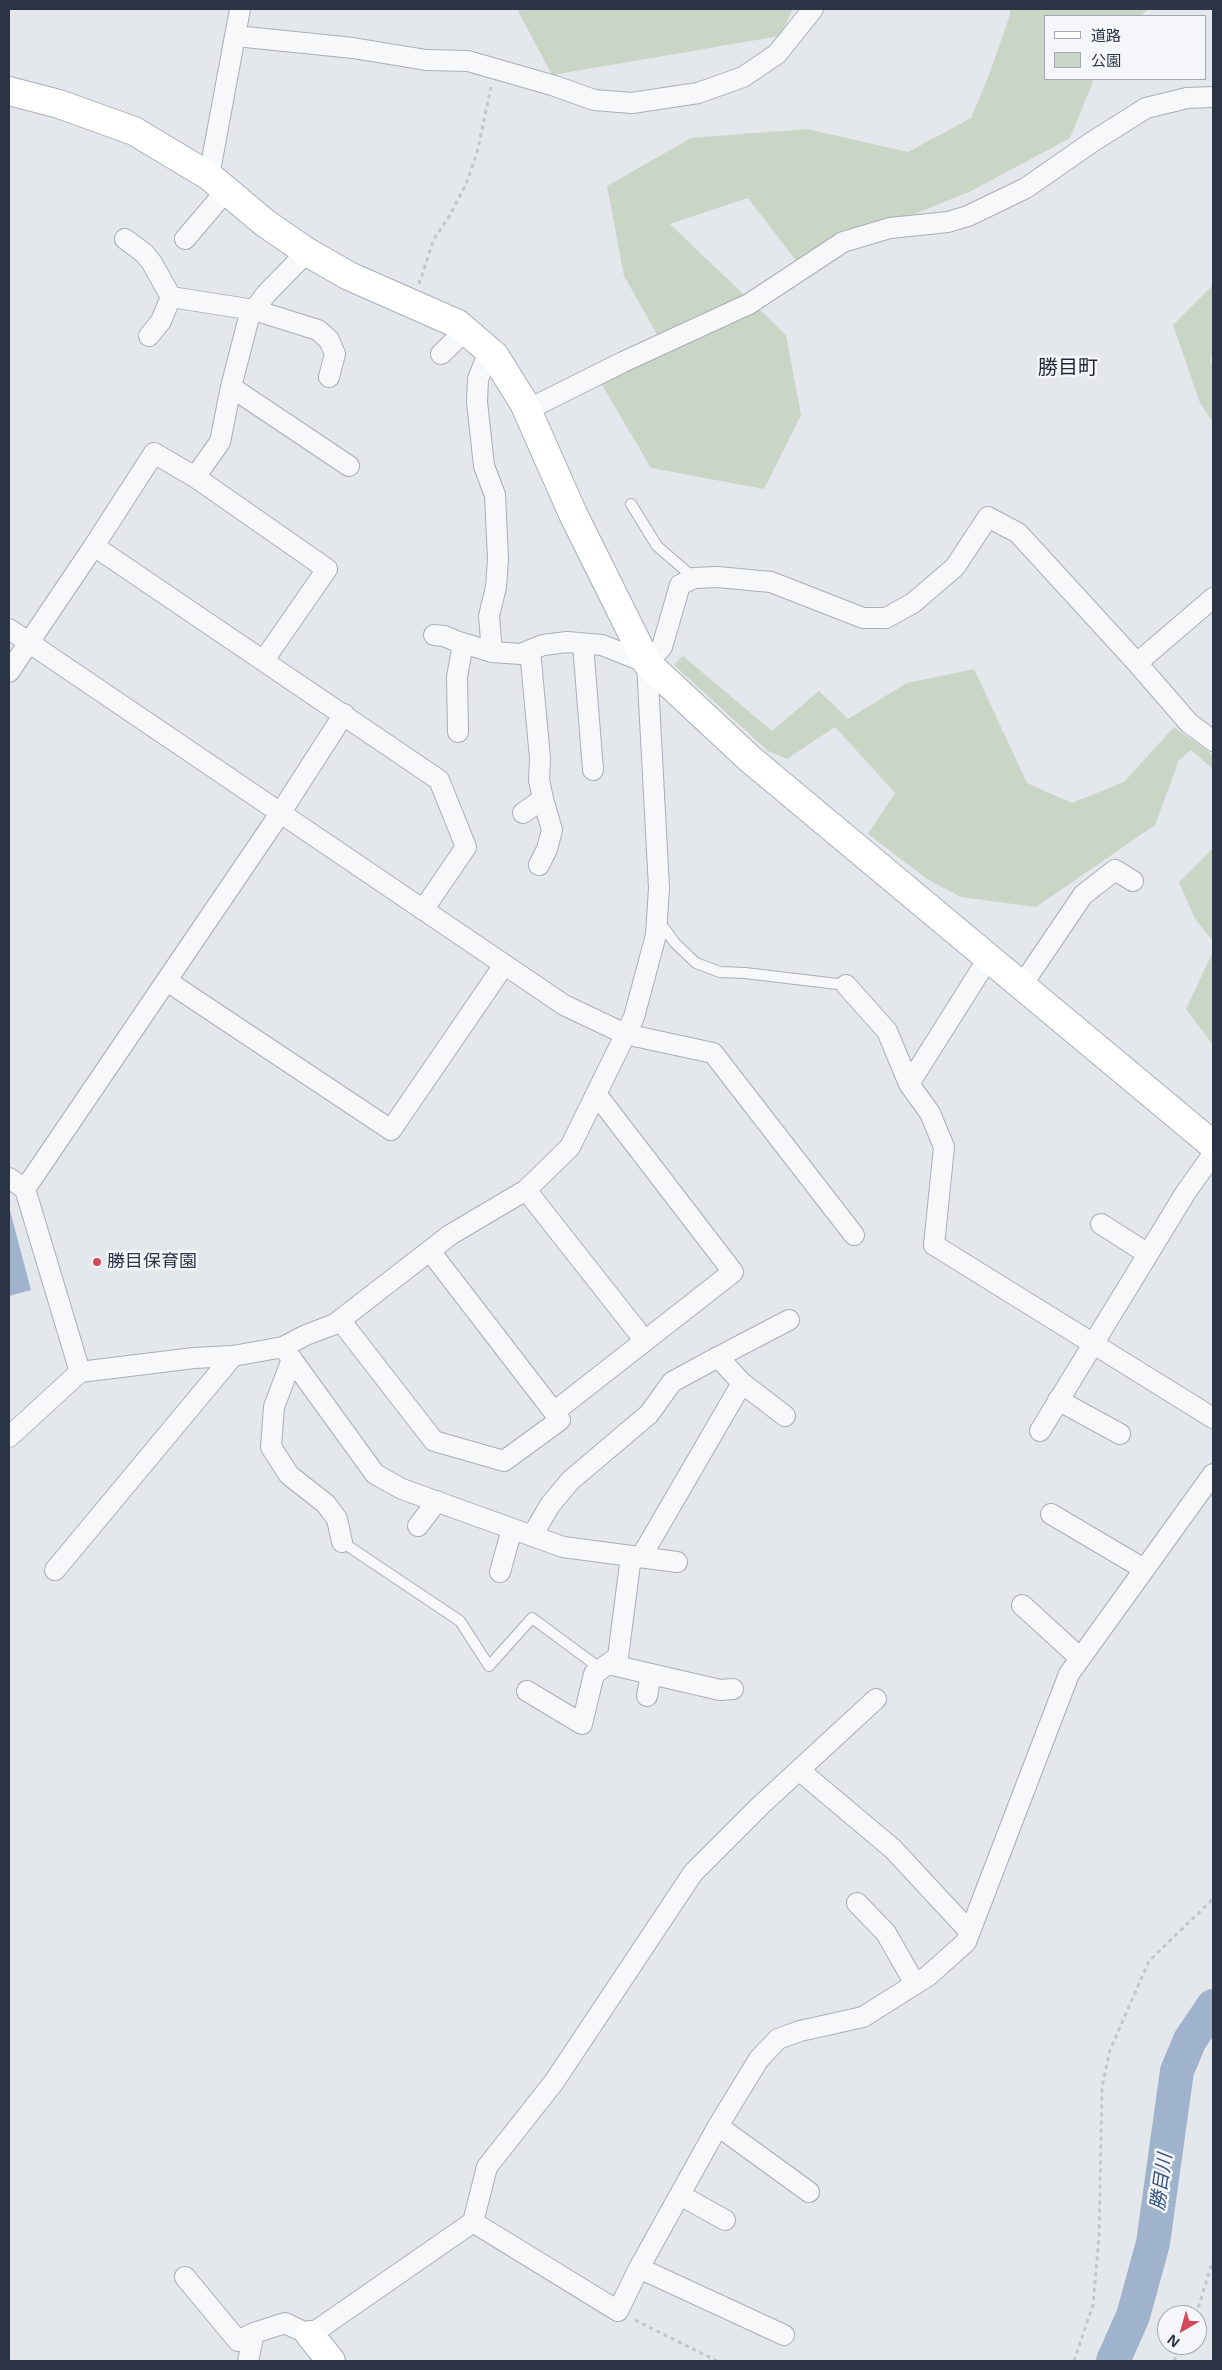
<!DOCTYPE html>
<html>
<head>
<meta charset="utf-8">
<style>
	body { margin:0 }
	#map { position:relative; width:1222px; height:2370px; overflow:hidden; background:#e4e7ec; font-family:"Open Sans","Noto Sans JP",sans-serif }
	canvas { display:block }
	.frame { position:absolute; inset:0; border:10px solid #2b3445; pointer-events:none }
	.legend { position:absolute; left:1044px; top:15px; width:162px; height:65px; box-sizing:border-box; background:#f4f6f9; border:1px solid #a4a8b1; margin:0; padding:6px 9px; list-style:none; font-size:15px; color:#2b3445 }
	.legend li { display:flex; align-items:center; gap:10px; height:25px }
	.legend b { width:25px; border:1px solid #a4a8b1 }
	.north { position:absolute; left:1157px; top:2305px; width:50px; height:50px; box-sizing:border-box; background:#f4f6f9; border:1px solid #a4a8b1; border-radius:50%; rotate:218deg; font-size:14px; font-weight:700; line-height:20px; text-align:center; color:#2b3445 }
	.north::after { content:''; display:block; margin:auto; width:18px; height:22px; background:#d1495b; clip-path:polygon(50% 0,100% 100%,50% 72%,0 100%) }
</style>
</head>
<body>
<div id="map">
<canvas width="1222" height="2370"></canvas>
<div class="frame"></div>
<ul class="legend">
<li><b style="height:6px;background:#fff"></b>道路</li>
<li><b style="height:14px;background:#c9d6c5"></b>公園</li>
</ul>
<div class="north">N</div>
</div>
<script>
const ctx = document.querySelector('canvas').getContext('2d');
ctx.lineJoin = 'round';
function fill(path, color) { ctx.fillStyle = color; ctx.fill(path, 'evenodd'); }
const toPath = rows => new Path2D(rows.map(r => 'M' + r).join(''));
function stroke(path, color, width, dash) { ctx.strokeStyle = color; ctx.lineWidth = width; ctx.lineCap = dash ? 'butt' : 'round'; ctx.setLineDash(dash || []); ctx.stroke(path); }
function drawText(font, color, halo, rows, align = 'center') {
  ctx.font = font + ' "Open Sans","Noto Sans JP",sans-serif'; ctx.lineWidth = 5; ctx.setLineDash([]); ctx.textBaseline = 'middle'; ctx.strokeStyle = halo; ctx.fillStyle = color; for (const [text, x, y, turn = 0] of rows) {
    ctx.save(); ctx.translate(x, y); ctx.rotate((+turn || 0) * Math.PI / 180); ctx.textAlign = isNaN(turn) ? turn : align; if (halo) ctx.strokeText(text, 0, 0); ctx.fillText(text, 0, 0); ctx.restore();
  }
}
fill(toPath([
	[517,9,793,9,780,36,552,75],
	[1010,9,1148,9,1141,16,1046,16,1046,79,1094,79,1070,138,971,191,797,262,748,198,670,224,786,335,801,415,764,489,651,468,595,373,661,341,624,276,607,186,691,138,807,129,908,152,971,118,989,75,1010,15],
	[1213,285,1213,356,1210,360,1213,365,1213,422,1200,403,1173,325],
	[683,656,772,731,819,691,848,719,907,683,974,669,1027,783,1072,803,1124,782,1174,727,1213,755,1213,769,1191,750,1179,760,1155,825,1036,907,961,897,927,879,868,834,895,793,835,727,787,759,768,751,674,665],
	[1213,848,1213,941,1195,919,1179,882],
	[1213,952,1213,1045,1186,1009]
]), '#c9d6c5');
fill(toPath([
	[9,1207,31,1290,9,1296]
]), '#9fb4cc');
stroke(toPath([
	[1113,2361,1133,2316,1153,2243,1177,2071,1190,2040,1213,2006]
]), '#9fb4cc', 34);
const lane = toPath([
	[631,504,657,546,694,578],
	[659,921,675,943,696,963,720,972,745,973,846,985],
	[342,1542,460,1621,489,1666,532,1618,601,1669]
]);
const street = toPath([
	[236,36,353,48,426,60,468,61,555,86,594,100,632,103,698,93,743,77,777,54,813,9],
	[209,176,240,9],
	[125,239,144,253,152,263,171,297],
	[185,239,226,191],
	[149,336,161,321,171,297,254,310,318,330,329,340,335,354,329,377],
	[489,351,478,379,477,402,484,466,495,495,498,559,496,587,489,616,492,652],
	[441,354,465,331],
	[231,387,349,466],
	[527,410,623,362,749,304,843,242,890,228,948,222,968,216,1026,188,1092,142,1146,108,1187,98,1213,97],
	[94,546,154,453,195,477],
	[9,629,564,1005,625,1034,713,1053,854,1235],
	[434,635,444,636,456,641,492,652,521,654,543,645,567,642,602,645,647,663],
	[583,644,593,770],
	[264,660,327,569,195,477,220,442,231,387,249,317,266,294,307,252],
	[1137,663,1213,598],
	[9,672,94,546,439,780,466,847,423,910],
	[458,732,457,677,463,644],
	[523,813,543,799,539,780,540,758,530,650],
	[539,865,547,849,552,830,543,799],
	[167,981,391,1130,504,965],
	[846,985,887,1031,909,1084,989,957],
	[1022,985,1083,895,1115,870,1133,881],
	[909,1084,930,1113,944,1147,934,1245,1213,1418],
	[9,1178,25,1189,80,1372],
	[25,1189,281,812,344,714],
	[526,1190,645,1341],
	[1101,1224,1148,1254],
	[430,1251,554,1412],
	[340,1320,434,1441,504,1461,560,1420,554,1412,733,1272,597,1095],
	[283,1347,375,1474,402,1489,563,1547,677,1562],
	[292,1359,274,1407,271,1447,289,1475,326,1504,337,1519,342,1542],
	[742,1383,718,1357,789,1320],
	[1058,1400,1120,1434],
	[1040,1431,1186,1192,1213,1154],
	[9,1437,80,1372,194,1358,233,1356,283,1347,306,1335,335,1324,450,1235,526,1190,570,1147,634,1017,656,935,659,888,647,663,662,647,680,585,694,578,717,577,771,582,863,618,886,618,913,603,955,567,988,517,1018,533,1137,663,1189,723,1213,741],
	[1051,1514,1144,1569],
	[418,1526,437,1501],
	[532,1536,550,1505,571,1480,649,1414,672,1382,718,1357],
	[641,1557,742,1383,785,1416],
	[55,1570,233,1356],
	[500,1572,512,1529],
	[1022,1605,1079,1657],
	[608,1664,720,1690,733,1689],
	[527,1691,582,1724,594,1674,618,1657,631,1556],
	[647,1696,651,1674],
	[799,1770,893,1849,970,1932],
	[857,1903,886,1933,915,1984],
	[718,2126,809,2192],
	[680,2195,725,2220],
	[473,2222,618,2311,639,2268,718,2126,759,2059,778,2039,800,2031,863,2017,928,1976,966,1942,1069,1674,1213,1474],
	[639,2268,784,2335],
	[185,2277,238,2341,254,2333,285,2323,310,2335,473,2222,487,2167,554,2082,693,1873,761,1805,876,1699],
	[248,2361,254,2333]
]);
const secondary = toPath([
	[9,91,59,104,134,131,209,176,265,223,307,252,349,276,458,324,494,355,524,403,573,514,647,663,750,759,1213,1145],
	[310,2335,331,2361]
]);
stroke(lane, '#a9aeb7', 12);
stroke(street, '#a9aeb7', 22);
stroke(secondary, '#a9aeb7', 30);
stroke(toPath([
	[419,284,434,239,450,215,466,184,477,153,491,87],
	[1196,2315,1213,2260],
	[635,2320,717,2361],
	[1074,2361,1093,2305,1099,2237,1102,2087,1110,2050,1149,1961,1213,1899],
	[1174,2361,1182,2345]
]), '#c2c5cb', 3, [4, 4]);
stroke(lane, '#f7f8fa', 10);
stroke(street, '#f7f8fa', 20);
stroke(secondary, '#fff', 28);
for (const [x, y, r, color] of [
	[97,1262,5,"#d1495b"]
]) { const dot = new Path2D(); dot.arc(x, y, r, 0, 2 * Math.PI); ctx.fillStyle = color; ctx.fill(dot); stroke(dot, '#f4f6f9', 2); }
drawText('18px', '#2b3445', '#f4f6f9', [
	["勝目保育園",107,1262]
], 'left');
drawText('italic 19px', '#34527a', '#f4f6f9', [
	["勝目川",1162,2182,-82]
]);
drawText('20px', '#1d2536', '#f4f6f9', [
	["勝目町",1068,368]
]);
</script>
</body>
</html>
